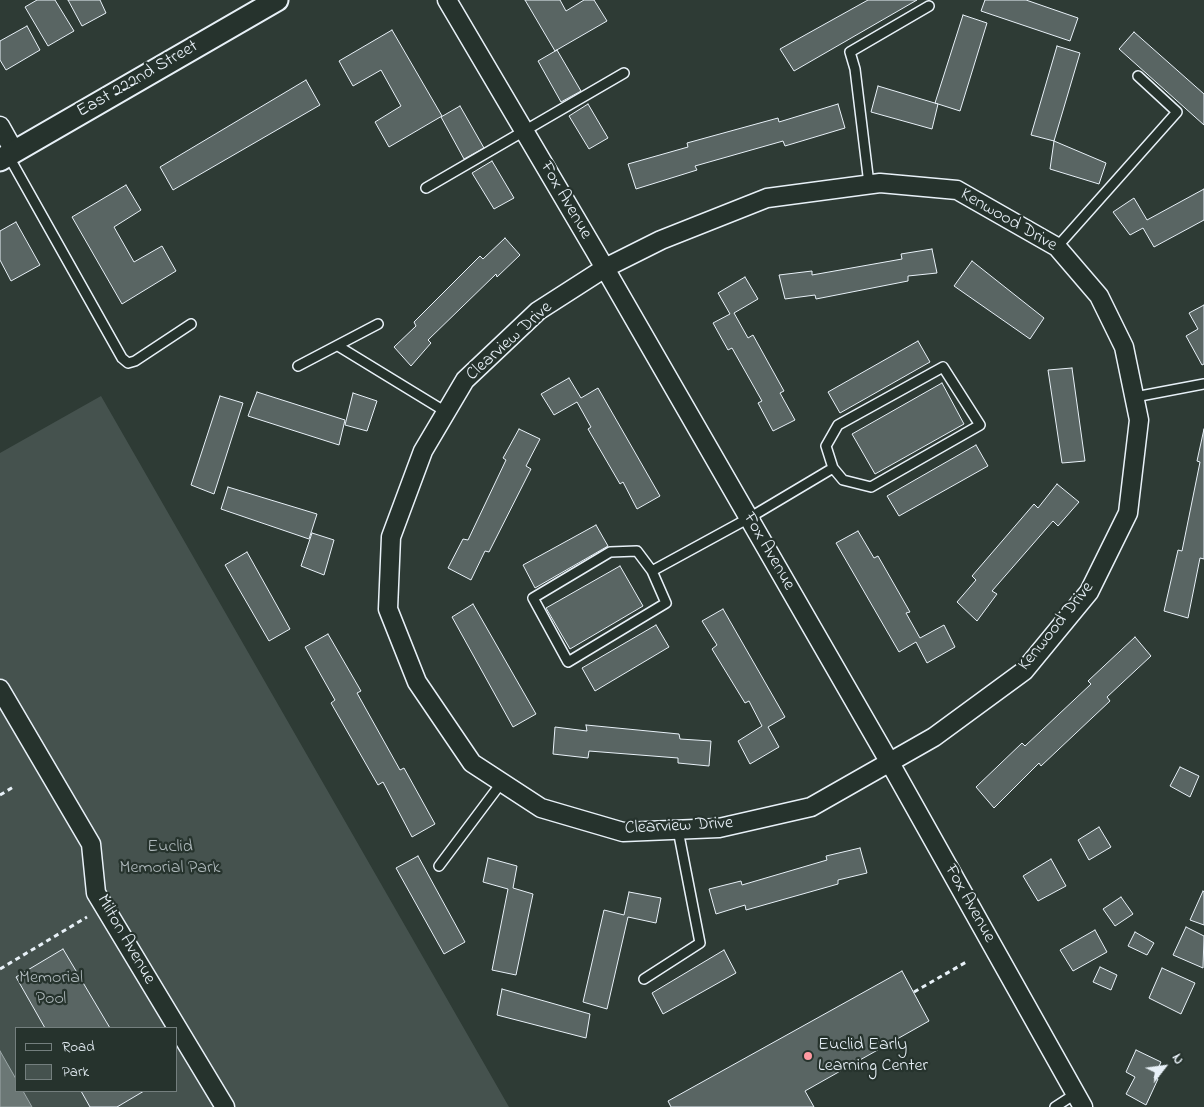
<!DOCTYPE html>
<html>
<head>
<meta charset="utf-8">
<style>
	body { margin:0 }
	#map { position:relative; width:1204px; height:1107px; overflow:hidden; background:#2e3b35; font-family:"Indie Flower",sans-serif }
	canvas { display:block }
	.legend { position:absolute; left:15px; top:1027px; width:162px; height:65px; box-sizing:border-box; background:#26332d; border:1px solid #747f7e; margin:0; padding:6px 9px; list-style:none; font-size:15px; color:#e8f1f8 }
	.legend li { display:flex; align-items:center; gap:10px; height:25px }
	.legend b { width:25px; border:1px solid #747f7e }
	.north { position:absolute; left:1139px; top:1042px; width:50px; height:50px; -webkit-text-stroke:4px #26332d; paint-order:stroke; rotate:60deg; font-size:14px; font-weight:700; line-height:20px; text-align:center; color:#e8f1f8 }
	.north::after { content:''; display:block; margin:auto; width:18px; height:22px; background:#e8f1f8; clip-path:polygon(50% 0,100% 100%,50% 72%,0 100%) }
</style>
</head>
<body>
<div id="map">
<canvas width="1204" height="1107"></canvas>
<ul class="legend">
<li><b style="height:6px;background:#26332d"></b>Road</li>
<li><b style="height:14px;background:#45524e"></b>Park</li>
</ul>
<div class="north">N</div>
</div>
<script>
const ctx = document.querySelector('canvas').getContext('2d');
ctx.lineJoin = 'round';
function fill(path, color) { ctx.fillStyle = color; ctx.fill(path, 'evenodd'); }
const toPath = rows => new Path2D(rows.map(r => 'M' + r).join(''));
function stroke(path, color, width, dash) { ctx.strokeStyle = color; ctx.lineWidth = width; ctx.lineCap = dash ? 'butt' : 'round'; ctx.setLineDash(dash || []); ctx.stroke(path); }
function drawText(font, color, halo, rows, align = 'center') {
  ctx.font = font + ' "Indie Flower",sans-serif'; ctx.lineWidth = 4.5; ctx.setLineDash([]); ctx.textBaseline = 'middle'; ctx.strokeStyle = halo; ctx.fillStyle = color; for (const [text, x, y, turn = 0] of rows) {
    ctx.save(); ctx.translate(x, y); ctx.rotate((+turn || 0) * Math.PI / 180); ctx.textAlign = isNaN(turn) ? turn : align; if (halo) ctx.strokeText(text, 0, 0); ctx.fillText(text, 0, 0); ctx.restore();
  }
}
fill(toPath([
	[101,396,509,1107,0,1107,0,453],
	[16,1028,176,1028,176,1091,16,1091]
]), '#45524e');
const water = toPath([
	[0,1051,16,1079,16,1091,23,1091,32,1107,0,1107,0,1051]
]);
fill(water, '#6b7775');
stroke(water, '#9da8a9', 1);
const building = toPath([
	[37,0,55,0,74,31,48,46,25,7,37,0],
	[68,0,100,0,106,13,82,26,68,0],
	[525,0,560,0,566,11,584,0,594,0,607,21,555,51,525,0],
	[868,0,917,0,794,71,780,49,868,0],
	[985,0,1026,0,1078,18,1070,41,981,11,985,0],
	[963,15,987,23,960,111,935,103,963,15],
	[27,26,40,50,6,70,0,60,0,41,27,26],
	[392,30,442,116,389,147,375,122,401,106,381,70,353,86,339,61,392,30],
	[1134,32,1204,94,1204,125,1119,49,1134,32],
	[1057,46,1080,53,1054,141,1031,135,1057,46],
	[557,50,581,91,561,102,538,61,557,50],
	[306,80,320,105,173,190,160,167,306,80],
	[878,86,938,104,932,129,871,112,878,86],
	[588,104,608,138,589,149,569,116,588,104],
	[838,104,845,128,785,146,783,141,695,166,697,170,636,189,628,164,688,147,687,143,778,118,779,122,838,104],
	[460,106,484,148,464,159,441,117,460,106],
	[1054,141,1106,163,1099,184,1050,169,1054,141],
	[492,161,514,198,494,209,472,173,492,161],
	[126,185,141,210,114,227,134,262,162,246,176,271,122,304,72,217,126,185],
	[1204,189,1204,220,1154,247,1143,228,1130,235,1113,212,1134,198,1147,220,1204,189],
	[16,222,40,265,11,281,0,260,0,231,16,222],
	[505,238,520,255,497,277,496,274,428,340,431,343,411,366,394,347,416,326,414,322,480,256,483,259,505,238],
	[932,249,937,273,908,276,908,281,816,299,815,295,785,299,779,275,812,271,812,275,902,259,901,254,932,249],
	[972,261,1044,318,1030,339,954,286,972,261],
	[745,277,758,299,734,313,748,338,753,335,784,391,780,393,795,420,773,431,758,403,762,401,732,348,728,350,713,323,730,314,718,293,745,277],
	[1204,305,1204,364,1202,365,1186,336,1198,329,1189,313,1204,305],
	[918,341,930,362,840,413,828,392,918,341],
	[1072,368,1085,461,1062,463,1048,370,1072,368],
	[569,378,581,398,598,388,660,496,637,509,623,482,620,484,588,429,591,427,577,402,554,415,541,394,569,378],
	[942,383,964,424,875,474,852,434,942,383],
	[257,392,345,420,339,445,248,416,257,392],
	[353,393,377,401,367,431,345,425,353,393],
	[220,396,243,403,214,494,191,485,220,396],
	[519,429,540,439,526,466,531,469,489,552,485,551,471,580,448,568,463,539,468,540,506,460,503,458,519,429],
	[1204,429,1204,559,1200,558,1188,618,1164,611,1178,550,1182,551,1200,462,1197,461,1204,429],
	[976,445,988,466,899,516,887,496,976,445],
	[1057,484,1079,502,1058,526,1053,521,992,591,997,594,977,621,957,602,976,580,972,576,1034,504,1038,508,1057,484],
	[228,487,317,514,309,539,221,509,228,487],
	[596,525,608,546,535,588,523,565,596,525],
	[858,531,874,558,878,556,910,612,906,613,920,638,944,625,955,647,927,663,916,642,899,652,836,543,858,531],
	[312,533,334,540,324,575,301,566,312,533],
	[247,552,290,629,269,641,225,565,247,552],
	[620,566,643,606,570,649,546,608,620,566],
	[473,604,536,714,513,727,452,617,473,604],
	[723,609,785,717,768,727,779,747,750,764,738,741,762,726,749,701,745,703,712,649,717,645,702,621,723,609],
	[656,625,669,647,595,691,582,668,656,625],
	[328,634,361,691,357,693,400,770,404,768,435,824,412,837,383,782,378,785,331,703,335,700,305,647,328,634],
	[1135,637,1151,656,1107,697,1110,701,1041,766,1039,763,994,808,976,787,1022,743,1025,746,1091,684,1088,681,1135,637],
	[586,725,679,734,680,739,711,741,709,766,678,763,678,758,589,751,588,758,553,754,555,727,587,731,586,725],
	[1180,767,1199,776,1190,797,1170,786,1180,767],
	[1099,827,1111,847,1089,860,1078,840,1099,827],
	[860,848,867,873,838,880,838,884,746,910,745,905,716,914,709,889,741,881,742,885,827,860,826,856,860,848],
	[418,856,465,942,444,954,396,868,418,856],
	[488,858,517,866,513,888,533,894,516,975,492,970,508,889,483,882,488,858],
	[1051,859,1066,886,1038,901,1023,876,1051,859],
	[1203,891,1204,892,1204,925,1190,920,1203,891],
	[629,892,661,898,656,923,628,917,607,1009,583,1002,604,910,624,915,629,892],
	[1121,897,1133,914,1115,926,1103,909,1121,897],
	[1186,927,1204,936,1203,968,1173,955,1186,927],
	[1095,930,1107,952,1073,971,1060,950,1095,930],
	[1135,932,1154,943,1147,955,1128,946,1135,932],
	[63,949,110,1028,45,1028,16,977,63,949],
	[724,950,736,973,663,1014,652,993,724,950],
	[1100,967,1117,975,1111,990,1093,982,1100,967],
	[1162,968,1195,983,1181,1014,1149,998,1162,968],
	[902,971,929,1021,805,1091,814,1107,671,1107,668,1101,902,971],
	[502,989,590,1014,586,1038,497,1015,502,989],
	[1136,1050,1161,1062,1154,1078,1158,1079,1146,1105,1126,1094,1135,1077,1126,1072,1136,1050],
	[81,1091,144,1091,117,1107,90,1107,81,1091]
]);
fill(building, '#596563');
stroke(building, '#e8f1f8', 1);
const service = toPath([
	[8,155,122,358,128,363,135,361,191,324],
	[869,184,855,69,850,52,929,6],
	[426,188,624,73],
	[1057,247,1177,112,1138,76],
	[338,346,446,412],
	[298,366,378,324],
	[1135,397,1204,384],
	[652,571,666,603,568,662,533,598,610,552,637,551,652,571,749,518,833,468,843,480,871,487,980,425,943,367,838,425,826,446,833,468],
	[439,866,502,782],
	[644,979,700,943,678,830],
	[1055,1107,1075,1094]
]);
const minor = toPath([
	[447,0,595,251,890,763,1083,1107],
	[0,126,14,151],
	[880,183,957,190,1057,247,1099,296,1124,347,1139,420,1128,513,1089,592,1024,671,934,737,811,807,719,828,623,832,541,808,472,763,417,682,388,609,391,537,423,451,465,380,538,311,605,268,661,240,767,198,880,183],
	[0,689,91,844,96,893,225,1107]
]);
const tertiary = toPath([
	[0,160,277,0]
]);
stroke(service, '#e8f1f8', 12);
stroke(minor, '#e8f1f8', 21);
stroke(tertiary, '#e8f1f8', 25);
stroke(toPath([
	[0,795,15,786],
	[0,969,87,917],
	[914,992,968,961]
]), '#e8f1f8', 3, [5, 4]);
stroke(service, '#26332d', 9);
stroke(minor, '#26332d', 18);
stroke(tertiary, '#26332d', 21);
for (const [x, y, r, color] of [
	[808,1056,5,"#ff9aa2"]
]) { const dot = new Path2D(); dot.arc(x, y, r, 0, 2 * Math.PI); ctx.fillStyle = color; ctx.fill(dot); stroke(dot, '#26332d', 2); }
drawText('18px', '#e8f1f8', '#26332d', [
	["East 222nd Street",138,80,-30],
	["Fox Avenue",565,201,60],
	["Kenwood Drive",1008,221,30],
	["Clearview Drive",510,342,-42],
	["Fox Avenue",768,552,60],
	["Kenwood Drive",1057,627,-51],
	["Clearview Drive",679,827,-3],
	["Fox Avenue",969,904,61],
	["Milton Avenue",125,940,60]
]);
drawText('18px', '#afb9bc', '#26332d', [
	["Euclid",170,848],
	["Memorial Park",170,869],
	["Memorial",51,979],
	["Pool",51,1000]
]);
drawText('18px', '#e8f1f8', '#26332d', [
	["Euclid Early",818,1046],
	["Learning Center",818,1067]
], 'left');
</script>
</body>
</html>
